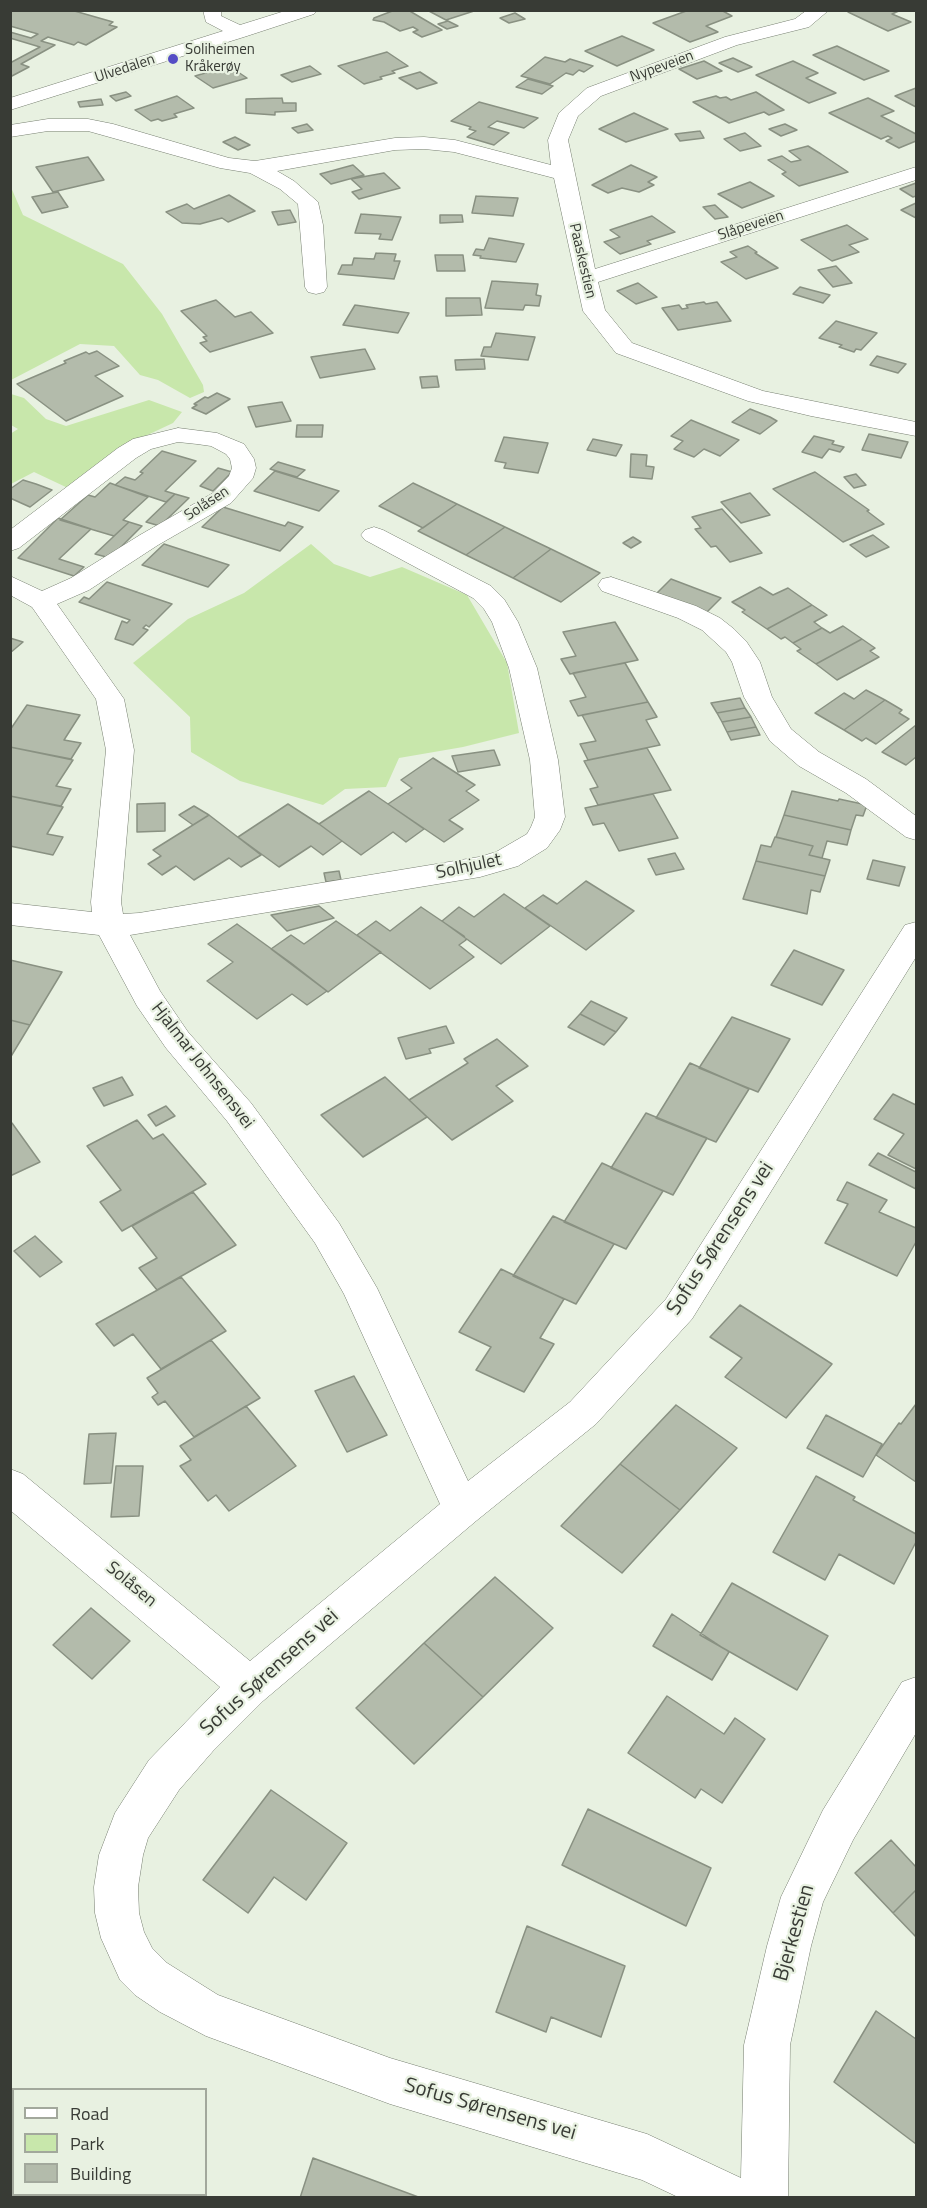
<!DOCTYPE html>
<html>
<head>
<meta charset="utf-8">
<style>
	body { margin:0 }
	#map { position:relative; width:927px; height:2208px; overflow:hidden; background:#e8f1e1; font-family:"Titillium Web",sans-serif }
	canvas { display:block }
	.frame { position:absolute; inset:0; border:12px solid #383b35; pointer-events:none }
	.legend { position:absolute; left:12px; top:2088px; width:195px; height:108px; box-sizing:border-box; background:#e8f1e1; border:2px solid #a2a89c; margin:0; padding:8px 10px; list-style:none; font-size:18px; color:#383b35 }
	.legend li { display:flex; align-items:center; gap:12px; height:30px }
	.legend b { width:30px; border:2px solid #a2a89c }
</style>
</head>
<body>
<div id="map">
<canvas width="927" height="2208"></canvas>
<div class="frame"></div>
<ul class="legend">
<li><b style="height:8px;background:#fff"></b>Road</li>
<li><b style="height:16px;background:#c8e7ab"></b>Park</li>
<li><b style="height:16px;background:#b3bbab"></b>Building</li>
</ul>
</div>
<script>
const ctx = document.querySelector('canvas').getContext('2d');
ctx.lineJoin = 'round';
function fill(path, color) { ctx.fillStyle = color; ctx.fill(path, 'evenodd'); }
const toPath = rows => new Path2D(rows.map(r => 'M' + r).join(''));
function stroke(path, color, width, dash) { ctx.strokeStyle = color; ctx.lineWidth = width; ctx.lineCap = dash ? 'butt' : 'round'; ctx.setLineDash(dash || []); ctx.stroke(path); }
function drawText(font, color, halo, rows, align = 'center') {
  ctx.font = font + ' "Titillium Web",sans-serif'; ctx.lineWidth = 4.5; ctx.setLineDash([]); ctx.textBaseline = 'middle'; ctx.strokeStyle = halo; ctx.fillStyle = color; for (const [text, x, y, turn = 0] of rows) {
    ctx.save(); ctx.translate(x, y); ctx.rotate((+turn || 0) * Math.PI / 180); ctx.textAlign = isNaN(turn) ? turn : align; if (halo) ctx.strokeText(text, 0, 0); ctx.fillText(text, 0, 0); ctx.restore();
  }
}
fill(toPath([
	[10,185,23,215,123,264,162,314,203,385,204,392,190,398,158,380,140,375,114,346,80,344,11,380],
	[11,394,24,398,46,419,66,426,149,400,182,412,173,423,122,447,70,489,34,472,11,484,10,434,18,429,11,425],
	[311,544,334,564,370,577,402,567,467,595,507,663,519,733,463,747,399,758,386,787,345,789,323,805,240,781,191,752,190,717,133,663,188,619,244,593]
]), '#c8e7ab');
const building = toPath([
	[10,10,71,10,113,22,109,25,117,27,86,45,78,42,74,45,48,37,41,41,55,45,21,64,29,67,10,77,10,63,40,47,10,38,10,32,31,38,38,34,10,26,10,10],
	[395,10,408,10,442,30,422,37,413,32,418,30,413,27,400,31,384,22,373,20,374,18,395,10],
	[427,10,473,10,474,11,446,20,427,10],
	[689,10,721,10,732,16,706,26,718,32,690,42,653,23,689,10],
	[852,10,901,10,892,14,911,22,888,31,848,12,852,10],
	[515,13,525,19,509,23,500,18,515,13],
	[448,21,458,26,447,29,438,24,448,21],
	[622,36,654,50,617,66,585,51,622,36],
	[837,46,889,71,864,80,813,55,837,46],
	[387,52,408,66,392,71,395,73,380,77,382,79,364,84,338,66,387,52],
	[545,57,565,62,570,59,593,66,584,72,579,70,573,75,566,73,550,84,521,76,545,57],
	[733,58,752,67,738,72,719,63,733,58],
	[704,61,722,71,697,79,679,69,704,61],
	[793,61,818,73,806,78,836,93,809,103,756,75,793,61],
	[229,66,247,78,213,88,195,76,229,66],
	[310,66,321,74,292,82,281,75,310,66],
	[420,72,437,83,417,89,399,78,420,72],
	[528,79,553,86,542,94,516,87,528,79],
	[916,88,916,107,895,96,916,88],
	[126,92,131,96,116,101,110,96,126,92],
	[756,92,784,110,769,115,764,112,729,123,693,102,716,96,720,98,726,97,731,100,756,92],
	[177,96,194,108,174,114,177,117,162,121,158,119,151,121,135,110,177,96],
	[282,98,283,103,296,103,296,111,275,112,275,115,246,113,246,99,282,98],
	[868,98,894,111,881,116,916,134,916,141,899,148,886,141,892,138,888,136,881,139,829,113,868,98],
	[101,99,103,105,80,107,78,102,101,99],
	[479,102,538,118,524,128,497,121,488,127,509,133,494,145,467,137,476,131,469,129,471,127,451,121,479,102],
	[634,113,668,129,626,142,599,129,634,113],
	[307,124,313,130,298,133,292,128,307,124],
	[785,124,797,130,781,136,769,129,785,124],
	[700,131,704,138,680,141,675,134,700,131],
	[745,133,761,146,740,151,724,139,745,133],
	[235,137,250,145,238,150,223,142,235,137],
	[808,146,821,154,848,172,799,186,782,174,786,172,768,160,782,156,791,162,801,160,789,151,808,146],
	[88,157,104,180,53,192,36,167,88,157],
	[353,165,364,175,331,184,320,174,353,165],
	[631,165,657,177,648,182,654,185,639,192,622,188,608,193,592,185,631,165],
	[384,173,400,188,359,199,352,192,362,189,351,179,384,173],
	[750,182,774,196,742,208,718,194,750,182],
	[916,183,916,196,913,197,900,189,916,183],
	[58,192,68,207,42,213,32,197,58,192],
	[229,195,255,211,228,222,222,218,200,224,182,223,166,212,187,204,194,209,229,195],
	[476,196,518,198,513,216,472,213,476,196],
	[916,203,916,218,901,210,916,203],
	[715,205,728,217,715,219,703,207,715,205],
	[290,210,296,222,278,225,272,212,290,210],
	[361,214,401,217,392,240,379,239,381,234,355,233,361,214],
	[440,215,462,215,463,222,440,223,440,215],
	[652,216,675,232,647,241,651,244,620,254,604,242,620,237,610,230,652,216],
	[847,225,868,239,849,245,859,252,832,261,801,240,847,225],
	[489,238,524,244,516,262,480,258,481,256,473,255,476,249,484,250,489,238],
	[748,246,757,252,755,253,778,268,746,279,721,262,737,257,730,252,748,246],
	[376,253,396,254,394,261,400,261,394,279,338,274,342,265,352,265,354,258,374,259,376,253],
	[435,255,463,255,465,271,437,271,435,255],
	[836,266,852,283,833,287,818,270,836,266],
	[492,281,538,284,536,295,541,296,539,306,525,305,523,310,485,308,492,281],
	[638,283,657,297,636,304,617,291,638,283],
	[800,287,830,295,823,303,793,294,800,287],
	[446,298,480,298,482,315,446,316,446,298],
	[216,300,235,317,251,312,273,333,210,352,200,343,207,341,203,337,207,336,181,311,216,300],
	[704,302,706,304,717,302,731,321,678,330,662,308,679,305,682,309,688,308,686,305,704,302],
	[355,305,409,313,398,333,343,325,355,305],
	[836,321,877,333,861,350,856,349,854,352,839,347,842,345,819,338,836,321],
	[496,333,535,337,528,360,481,356,484,347,491,347,496,333],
	[365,349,375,369,320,378,311,357,365,349],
	[97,351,119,366,95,376,123,396,66,421,17,384,66,363,64,361,86,352,89,354,97,351],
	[877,356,906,364,898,373,870,365,877,356],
	[484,359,485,369,456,370,455,360,484,359],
	[437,376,439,387,422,388,420,377,437,376],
	[217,393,230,399,206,414,192,408,197,405,194,404,205,397,208,398,217,393],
	[282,402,291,421,256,427,248,407,282,402],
	[750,409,770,417,777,421,760,434,732,422,750,409],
	[691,420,739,440,720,456,704,449,694,457,674,449,683,441,671,436,691,420],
	[297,425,323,425,322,437,296,437,297,425],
	[869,434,908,442,901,458,862,450,869,434],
	[814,436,834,441,832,444,844,447,840,452,829,449,822,458,802,452,814,436],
	[504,437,548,443,538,473,504,468,506,463,495,461,504,437],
	[593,439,622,445,616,456,587,450,593,439],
	[162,451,196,461,165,491,175,494,166,502,115,485,125,477,135,480,143,473,140,472,162,451],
	[631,454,647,455,646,466,654,467,652,479,630,477,631,454],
	[278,462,305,470,297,477,270,469,278,462],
	[218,468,232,472,213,491,200,486,218,468],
	[275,471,339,491,319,511,254,491,275,471],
	[815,472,869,510,867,511,884,524,843,542,773,489,815,472],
	[856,474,866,485,854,488,844,477,856,474],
	[23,480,36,484,52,490,30,507,10,498,10,489,23,480],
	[110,483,148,497,123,520,129,522,114,536,60,520,88,495,95,497,110,483],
	[413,483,457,504,423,528,379,506,413,483],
	[750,493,770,515,741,523,721,502,750,493],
	[175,494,189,498,160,526,146,522,175,494],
	[457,504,505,527,466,555,418,531,457,504],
	[223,507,285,526,288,522,303,527,280,551,202,527,223,507],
	[722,509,762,553,730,562,716,546,711,547,695,529,701,528,692,517,722,509],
	[58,518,91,529,59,559,84,567,74,576,18,558,58,518],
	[129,522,142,526,110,558,95,554,129,522],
	[505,527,551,549,513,578,466,555,505,527],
	[873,535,889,547,866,557,850,545,873,535],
	[633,537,641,542,631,548,623,543,633,537],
	[164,544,229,565,208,587,142,565,164,544],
	[551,549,600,573,561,602,513,578,551,549],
	[671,579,721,598,706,613,656,594,671,579],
	[107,582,172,604,149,627,146,625,143,628,148,630,133,645,115,639,122,621,127,623,130,620,79,602,84,597,89,599,107,582],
	[760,587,773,595,788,588,812,605,767,629,742,612,745,610,732,602,760,587],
	[812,605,827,615,814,622,822,628,793,643,785,637,781,639,767,629,812,605],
	[615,622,638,660,570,674,561,659,576,656,563,632,615,622],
	[843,626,862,639,816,664,797,651,801,649,793,643,822,628,830,633,843,626],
	[10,638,23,642,10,653,10,638],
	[862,639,875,648,870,651,879,657,837,680,816,664,862,639],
	[625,663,648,702,578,716,570,701,586,697,573,673,625,663],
	[866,690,885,700,844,730,815,713,844,693,854,699,866,690],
	[740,698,745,708,717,713,711,703,740,698],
	[885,700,902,710,899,713,909,719,876,744,866,738,862,741,844,730,885,700],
	[648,702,657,717,646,720,660,745,588,760,580,744,596,741,582,715,648,702],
	[27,705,80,715,64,740,81,743,71,759,10,747,10,730,27,705],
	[745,708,751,717,722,722,717,713,745,708],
	[751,717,756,727,727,732,722,722,751,717],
	[916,725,916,757,906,765,882,752,916,725],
	[756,727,760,735,731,740,727,732,756,727],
	[10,747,73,760,56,786,71,789,61,806,10,796,10,747],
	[647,748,671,790,598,805,590,789,598,787,584,761,647,748],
	[494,750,500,765,458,772,452,756,494,750],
	[433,758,475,785,466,791,479,800,449,820,463,829,444,842,388,804,412,788,401,780,433,758],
	[369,791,388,804,424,829,406,842,393,832,361,855,319,824,369,791],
	[792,791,838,801,839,799,867,805,863,816,856,815,851,830,784,815,792,791],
	[653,794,678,838,619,851,604,823,593,825,585,808,653,794],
	[10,796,63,807,47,834,63,837,53,855,10,846,10,796],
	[165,803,165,831,137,832,137,804,165,803],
	[288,804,319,824,342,841,323,855,311,846,279,867,238,837,288,804],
	[194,806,209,815,193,825,179,815,194,806],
	[209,815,261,855,241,867,229,858,194,880,176,866,162,875,148,864,161,856,153,850,209,815],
	[784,815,851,830,847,845,827,841,822,858,809,855,813,846,776,837,784,815],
	[775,837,813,846,809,855,830,860,825,876,756,861,761,845,771,847,775,837],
	[675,853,684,869,656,875,648,859,675,853],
	[873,860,905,867,899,886,867,879,873,860],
	[756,861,825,876,820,892,811,890,807,914,743,899,756,861],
	[339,871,341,880,326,882,324,873,339,871],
	[586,881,634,911,586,950,525,908,543,895,557,904,586,881],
	[504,894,550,926,501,964,442,921,459,907,474,917,504,894],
	[319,906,334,918,287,931,271,915,319,906],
	[421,907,464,936,466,940,459,945,474,957,430,989,357,935,376,921,390,931,421,907],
	[336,921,381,952,328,992,271,949,291,935,304,944,336,921],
	[237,924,291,963,327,991,307,1005,292,994,257,1019,207,981,233,962,208,944,237,924],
	[794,950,844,970,822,1005,771,985,794,950],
	[10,960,62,972,30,1025,10,1020,10,960],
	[591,1001,627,1018,616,1032,580,1014,591,1001],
	[580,1014,616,1032,604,1045,568,1027,580,1014],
	[732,1017,790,1039,758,1092,699,1068,732,1017],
	[10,1020,30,1025,10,1058,10,1020],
	[446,1026,454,1043,429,1049,431,1053,406,1059,398,1038,446,1026],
	[497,1039,528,1066,496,1086,513,1101,452,1140,409,1100,468,1063,464,1059,497,1039],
	[690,1063,749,1089,716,1142,656,1118,690,1063],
	[122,1077,133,1095,104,1106,93,1088,122,1077],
	[385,1077,427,1117,363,1157,321,1115,385,1077],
	[893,1094,916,1105,916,1169,888,1155,904,1134,874,1119,893,1094],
	[166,1106,175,1116,156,1126,148,1115,166,1106],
	[646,1113,707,1138,673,1195,611,1168,646,1113],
	[137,1120,153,1139,163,1134,206,1184,122,1231,100,1202,121,1190,87,1146,137,1120],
	[12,1123,40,1162,10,1176,10,1124,12,1123],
	[878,1153,916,1172,916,1189,869,1165,878,1153],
	[602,1163,663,1191,626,1249,564,1222,602,1163],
	[847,1182,887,1200,879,1212,916,1228,916,1242,897,1276,825,1243,848,1204,837,1200,847,1182],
	[193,1192,236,1245,157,1290,139,1268,157,1258,132,1226,193,1192],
	[553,1216,614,1244,576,1304,513,1276,553,1216],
	[35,1236,62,1262,40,1277,14,1251,35,1236],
	[501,1269,564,1299,540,1338,554,1344,524,1392,476,1370,491,1347,459,1332,501,1269],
	[181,1277,226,1331,161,1369,133,1334,114,1346,96,1324,181,1277],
	[740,1305,832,1364,786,1418,725,1377,742,1358,710,1337,740,1305],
	[211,1340,260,1398,194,1437,165,1401,158,1405,152,1397,158,1393,147,1378,211,1340],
	[354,1376,387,1435,347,1452,315,1391,354,1376],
	[916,1404,916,1482,876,1455,899,1423,901,1424,916,1404],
	[676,1405,737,1448,680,1510,620,1464,676,1405],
	[246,1406,296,1466,229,1511,216,1495,208,1501,180,1466,191,1460,180,1446,246,1406],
	[826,1415,882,1444,863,1477,807,1448,826,1415],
	[116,1433,111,1483,84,1484,89,1434,116,1433],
	[620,1464,680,1510,622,1573,561,1526,620,1464],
	[116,1466,143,1466,139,1516,111,1517,116,1466],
	[816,1476,855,1497,853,1500,916,1534,916,1542,894,1584,839,1554,825,1580,773,1552,816,1476],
	[495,1577,553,1628,483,1697,424,1643,495,1577],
	[732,1583,828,1636,797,1690,700,1635,732,1583],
	[91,1608,130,1641,92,1679,53,1645,91,1608],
	[672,1614,729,1652,712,1680,653,1646,672,1614],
	[424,1643,483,1697,414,1764,356,1708,424,1643],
	[667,1696,724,1734,735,1718,765,1739,722,1803,701,1789,695,1798,628,1753,667,1696],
	[271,1790,347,1843,306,1900,274,1877,248,1913,203,1880,271,1790],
	[588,1809,711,1868,686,1926,562,1865,588,1809],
	[891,1840,916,1867,916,1890,893,1913,855,1873,891,1840],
	[916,1890,916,1937,893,1913,916,1890],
	[527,1926,625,1966,601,2037,551,2017,546,2032,496,2012,527,1926],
	[876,2011,916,2039,916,2144,834,2082,876,2011],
	[313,2158,421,2198,300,2198,313,2158]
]);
fill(building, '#b3bbab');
stroke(building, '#899182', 1.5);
const street = toPath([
	[203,10,221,10,221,16,240,25,288,10,317,10,314,14,247,36,10,110,10,98,223,31,206,22,203,10],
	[807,10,829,10,809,27,737,45,601,96,578,116,568,140,595,269,916,167,916,180,598,282,605,310,632,343,763,391,916,422,916,436,811,416,748,401,616,353,583,311,554,178,454,152,424,149,395,150,277,171,294,181,318,202,323,225,327,287,324,292,316,294,308,292,305,287,298,204,280,189,250,173,220,168,88,131,48,131,10,137,10,125,48,119,88,119,113,124,229,158,255,161,395,138,424,137,455,140,551,165,548,140,559,113,587,88,725,37,795,19,807,10],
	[178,428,217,433,244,444,254,459,256,468,253,478,231,503,158,545,89,590,57,604,124,699,134,750,121,902,123,914,139,913,479,857,496,852,527,834,531,827,535,817,530,760,509,668,492,622,484,609,473,598,365,540,361,535,365,530,374,527,383,530,491,586,504,599,518,622,537,668,558,760,565,817,560,830,547,848,518,866,480,877,130,935,160,991,188,1032,251,1103,339,1223,377,1288,468,1481,570,1402,666,1299,905,925,916,922,916,957,692,1319,596,1424,476,1521,263,1701,213,1751,179,1790,148,1838,143,1855,138,1887,139,1913,144,1932,152,1948,167,1963,218,1995,390,2058,647,2134,741,2178,744,2045,767,1946,781,1897,823,1810,902,1682,916,1677,916,1733,853,1840,823,1902,811,1946,790,2045,788,2198,680,2198,642,2180,390,2104,206,2036,160,2012,135,1995,120,1980,101,1938,95,1913,94,1887,99,1855,115,1813,149,1760,220,1687,10,1510,10,1469,23,1474,250,1661,440,1504,344,1294,315,1243,227,1121,166,1048,137,1006,99,935,10,925,10,903,92,912,91,902,106,750,96,699,32,607,10,595,10,576,42,591,71,578,140,535,213,493,229,476,232,468,230,459,226,454,211,446,197,444,178,442,151,449,136,458,19,548,10,551,10,530,118,448,133,439,178,428],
	[611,577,696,606,720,618,734,629,746,641,760,662,772,697,791,729,819,752,866,779,916,816,916,840,906,837,846,793,799,766,770,741,744,697,732,662,726,652,702,630,678,618,602,591,598,585,602,579,611,577]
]);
stroke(street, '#777f71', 1);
fill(street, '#fff');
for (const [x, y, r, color] of [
	[173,59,6,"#554dc5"]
]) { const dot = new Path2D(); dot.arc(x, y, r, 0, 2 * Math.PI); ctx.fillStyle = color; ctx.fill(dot); stroke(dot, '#e8f1e1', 2); }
drawText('15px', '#383b35', '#e8f1e1', [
	["Soliheimen",185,50],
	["Kråkerøy",185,67]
], 'left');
drawText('15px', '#383b35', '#e8f1e1', [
	["Nypeveien",662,67,-20],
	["Ulvedalen",125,69,-18],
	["Slåpeveien",751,226,-18],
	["Paaskestien",582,261,77],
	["Solåsen",207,504,-33]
]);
drawText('18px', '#383b35', '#e8f1e1', [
	["Solhjulet",469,867,-12],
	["Hjalmar Johnsensvei",202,1066,52],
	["Solåsen",131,1585,40]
]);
drawText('21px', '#383b35', '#e8f1e1', [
	["Sofus Sørensens vei",721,1239,-57],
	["Sofus Sørensens vei",270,1673,-42],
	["Bjerkestien",795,1933,-74],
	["Sofus Sørensens vei",490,2110,16]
]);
</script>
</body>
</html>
